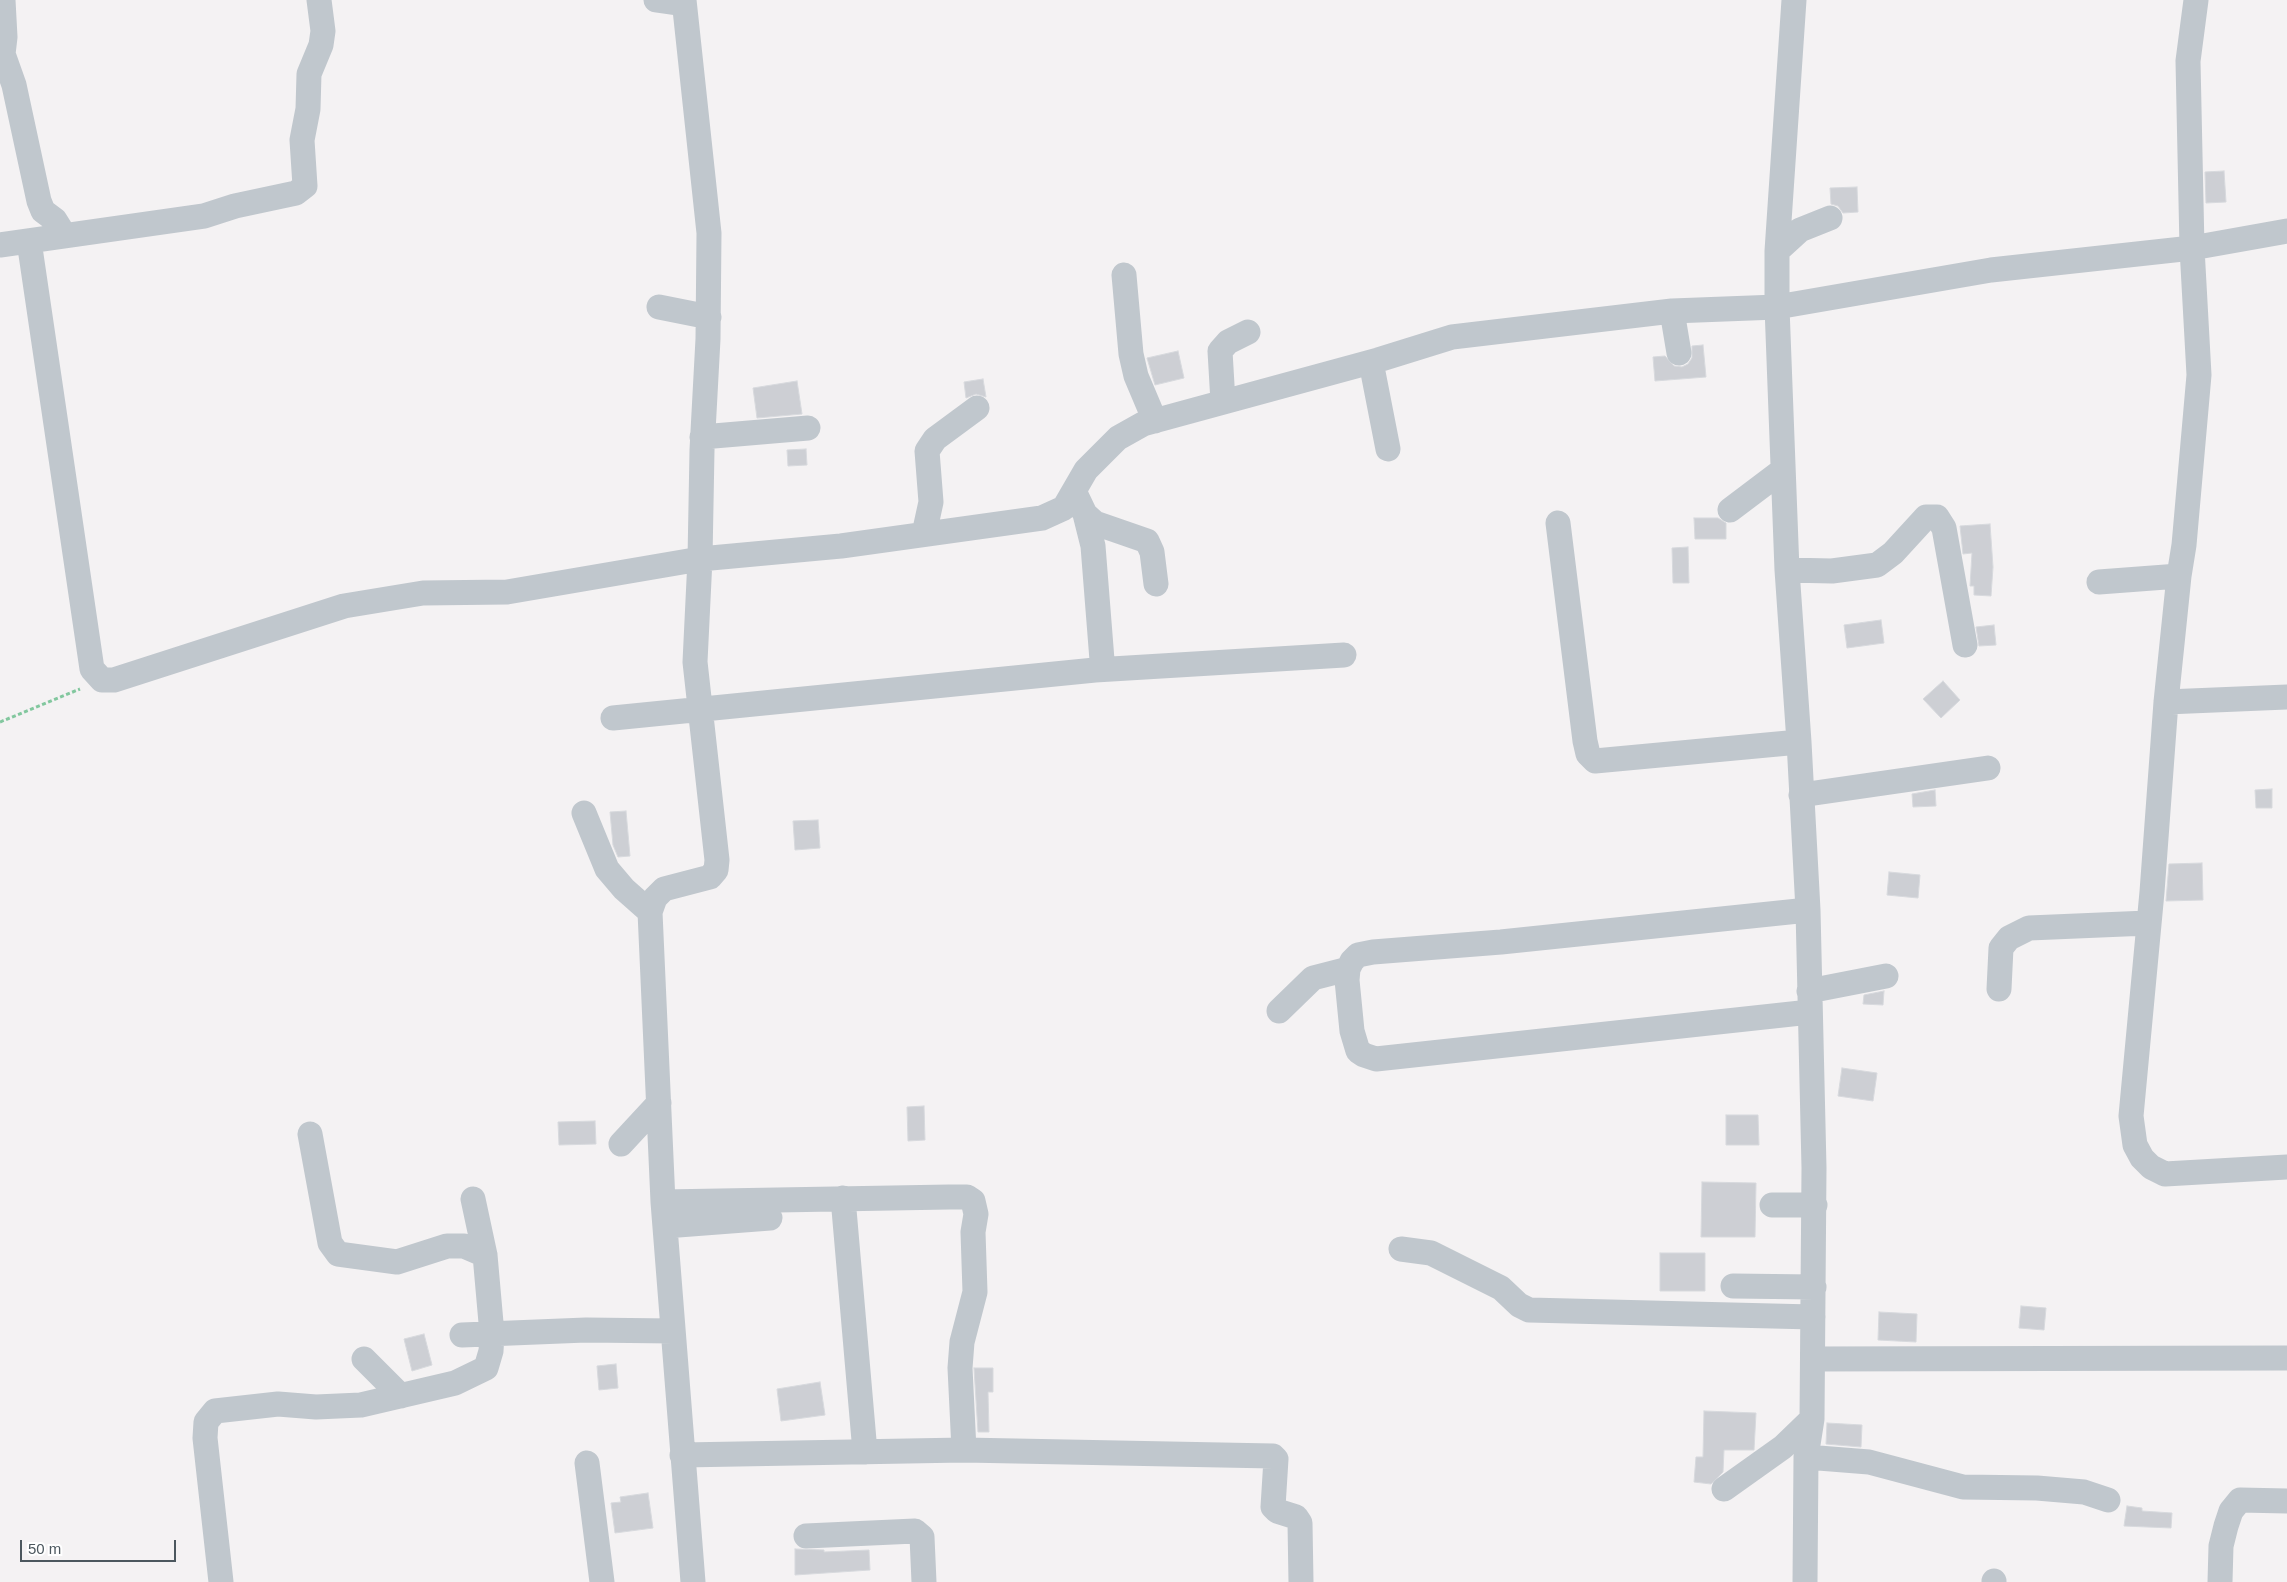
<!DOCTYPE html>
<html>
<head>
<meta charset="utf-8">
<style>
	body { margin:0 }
	#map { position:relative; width:2287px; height:1582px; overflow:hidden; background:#f4f2f3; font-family:Helvetica,sans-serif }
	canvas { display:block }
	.scale { position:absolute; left:20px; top:1540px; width:156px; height:22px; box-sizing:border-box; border:2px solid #4c575e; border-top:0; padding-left:6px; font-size:15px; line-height:18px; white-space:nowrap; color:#4c575e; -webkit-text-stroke:4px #fff; paint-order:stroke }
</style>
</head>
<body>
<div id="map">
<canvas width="2287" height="1582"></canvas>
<div class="scale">50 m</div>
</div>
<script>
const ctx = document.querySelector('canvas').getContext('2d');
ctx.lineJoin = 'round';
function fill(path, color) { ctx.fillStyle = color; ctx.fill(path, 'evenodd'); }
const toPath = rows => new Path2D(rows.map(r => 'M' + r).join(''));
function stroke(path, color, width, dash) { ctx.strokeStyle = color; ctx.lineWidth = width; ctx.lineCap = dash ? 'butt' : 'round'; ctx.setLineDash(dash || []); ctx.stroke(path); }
const building = toPath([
	[2224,171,2226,202,2206,203,2205,172,2224,171],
	[1857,187,1858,212,1843,213,1838,206,1831,204,1830,188,1857,187],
	[1703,345,1706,377,1655,381,1653,357,1665,356,1674,366,1682,367,1688,364,1692,358,1692,346,1703,345],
	[1178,351,1184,378,1155,385,1147,358,1178,351],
	[983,379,986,397,976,394,966,398,964,382,983,379],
	[797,381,802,414,757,418,753,388,797,381],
	[806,449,807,465,788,466,787,450,806,449],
	[1694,518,1718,518,1726,523,1726,539,1695,539,1694,518],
	[1990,524,1993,567,1991,596,1974,595,1974,586,1970,586,1972,553,1963,554,1960,526,1990,524],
	[1688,547,1689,583,1673,583,1672,548,1688,547],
	[1881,620,1884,643,1847,648,1844,625,1881,620],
	[1994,625,1996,645,1979,646,1976,627,1994,625],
	[1943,681,1960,700,1941,718,1923,699,1943,681],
	[2272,789,2272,808,2256,808,2255,790,2272,789],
	[1935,790,1936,806,1913,807,1912,794,1935,790],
	[626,811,630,856,618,857,613,845,610,812,626,811],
	[818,820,820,848,795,850,793,821,818,820],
	[2202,863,2203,900,2166,901,2169,864,2202,863],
	[1889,872,1920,875,1918,898,1887,895,1889,872],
	[1884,991,1883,1005,1863,1004,1864,995,1884,991],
	[1842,1068,1877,1073,1873,1101,1838,1096,1842,1068],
	[924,1106,925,1140,908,1141,907,1107,924,1106],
	[1726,1115,1758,1115,1759,1145,1726,1145,1726,1115],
	[595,1121,596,1144,559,1145,558,1122,595,1121],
	[1702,1182,1756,1183,1755,1237,1701,1237,1702,1182],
	[1660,1253,1705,1253,1705,1291,1660,1291,1660,1253],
	[2021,1306,2046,1308,2044,1330,2019,1328,2021,1306],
	[1879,1312,1917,1314,1916,1342,1878,1340,1879,1312],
	[424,1334,432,1365,412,1371,404,1339,424,1334],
	[616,1364,618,1388,599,1390,597,1366,616,1364],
	[974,1368,993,1368,993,1392,988,1392,989,1432,978,1432,974,1368],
	[820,1382,825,1415,781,1421,777,1389,820,1382],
	[1704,1411,1756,1413,1754,1450,1724,1450,1723,1472,1711,1484,1694,1482,1696,1457,1703,1457,1704,1411],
	[1827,1423,1862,1425,1861,1447,1826,1444,1827,1423],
	[648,1493,653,1528,615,1533,611,1503,621,1502,620,1497,648,1493],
	[2127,1506,2142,1508,2142,1511,2172,1513,2171,1528,2124,1526,2127,1506],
	[795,1549,824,1550,824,1552,869,1550,870,1570,795,1575,795,1549]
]);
fill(building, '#cdcfd4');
stroke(building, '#d7d9dd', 1);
stroke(toPath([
	[0,722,80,689]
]), '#82c79e', 3, [4, 2.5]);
stroke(toPath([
	[656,0,684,4],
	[684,0,709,233,708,339,702,450,700,559,695,662,717,860,716,870,710,877,664,889,655,898,650,912,663,1202,693,1582],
	[1794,0,1777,251,1777,307,1787,570,1799,742,1808,910,1814,1168,1812,1419,1806,1457,1805,1582],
	[2196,0,2188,61,2192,248,2199,375,2184,545,2179,576,2166,702,2152,892,2131,1116,2135,1145,2142,1158,2151,1167,2165,1174,2287,1167],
	[3,54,14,85,39,201,43,211,55,220,65,236],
	[0,57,3,54,5,37,3,0],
	[29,241,92,669,102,680,114,680,344,606,423,593,507,592,700,559,841,546,1042,518,1064,508,1086,470,1118,438,1143,424,1378,360,1452,337,1672,311,1777,307,1991,270,2192,248,2287,231],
	[0,245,204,216,235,206,296,193,305,186,302,140,308,109,309,74,321,45,323,31,319,0],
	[1777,251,1800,230,1830,218],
	[1124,275,1131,354,1136,376,1155,421],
	[659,307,709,317],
	[1672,311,1679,353],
	[1371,362,1388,449],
	[1223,402,1220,351,1228,342,1248,332],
	[702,437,808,428],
	[1730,510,1783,470],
	[1085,514,1095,523,1147,541,1152,552,1156,584],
	[1558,523,1585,741,1588,754,1595,761,1799,742],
	[924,534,931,502,927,451,935,439,977,408],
	[1787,570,1832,571,1877,565,1893,553,1926,517,1937,517,1944,528,1965,645],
	[2099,582,2179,576],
	[1095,670,1344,655],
	[2166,702,2287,697],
	[613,718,1095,670,1100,666,1102,660,1093,546,1085,514,1074,491],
	[1801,795,1988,768],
	[584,813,607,869,624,889,650,912],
	[1808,910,1501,942,1373,952,1358,955,1352,961,1348,969,1347,980,1352,1031,1358,1051,1364,1055,1376,1059,1810,1012],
	[1999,989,2001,948,2009,938,2029,928,2148,923],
	[1809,991,1886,976],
	[1279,1011,1313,978,1348,969],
	[310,1134,330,1243,338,1254,397,1262,447,1246,464,1246,485,1255],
	[621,1144,659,1103],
	[843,1198,865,1452],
	[663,1202,949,1197,967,1197,973,1201,976,1214,973,1232,975,1292,962,1342,960,1368,964,1450],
	[1772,1205,1815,1205],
	[665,1226,770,1218],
	[1401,1249,1431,1253,1501,1288,1519,1305,1529,1310,1813,1317],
	[1733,1286,1814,1287],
	[462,1335,586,1330,673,1331],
	[364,1359,401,1396],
	[1813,1359,2287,1358],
	[682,1455,964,1450,1273,1456,1276,1459,1273,1507,1277,1511,1296,1517,1300,1523,1301,1582],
	[1806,1457,1869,1462,1963,1487,2037,1488,2084,1492,2108,1500],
	[587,1463,602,1582],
	[1724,1489,1783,1447,1812,1419],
	[806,1536,915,1531,922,1537,924,1582],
	[221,1582,205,1438,206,1422,215,1411,278,1404,316,1407,361,1405,455,1383,486,1368,491,1351,492,1334,485,1255,473,1199],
	[1994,1582,1994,1581],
	[2220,1582,2221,1546,2226,1526,2231,1511,2240,1500,2287,1501]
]), '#c0c7cd', 25);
</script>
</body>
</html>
